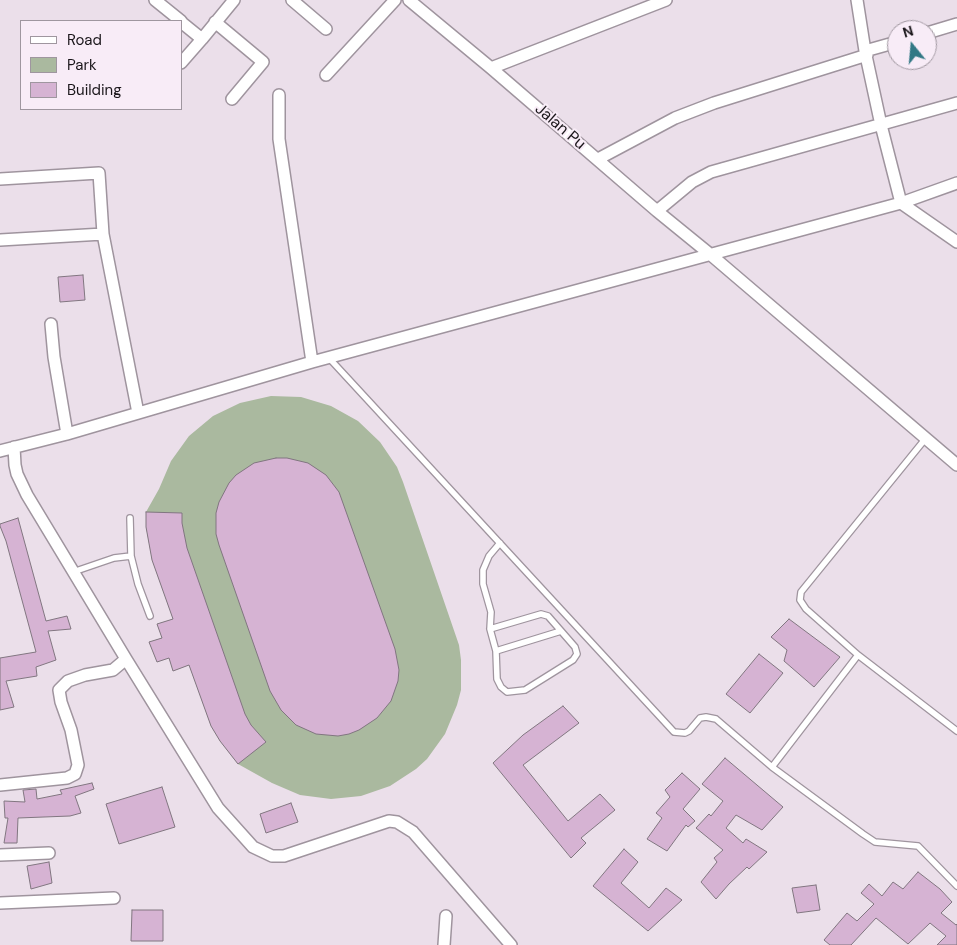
<!DOCTYPE html>
<html>
<head>
<meta charset="utf-8">
<style>
	body { margin:0 }
	#map { position:relative; width:957px; height:945px; overflow:hidden; background:#ebdfea; font-family:"DM Sans",sans-serif }
	canvas { display:block }
	.legend { position:absolute; left:20px; top:20px; width:162px; height:90px; box-sizing:border-box; background:#f8ecf7; border:1px solid #9f969f; margin:0; padding:6px 9px; list-style:none; font-size:15px; color:#1a161a }
	.legend li { display:flex; align-items:center; gap:10px; height:25px }
	.legend b { width:25px; border:1px solid #9f969f }
	.north { position:absolute; left:887px; top:20px; width:50px; height:50px; box-sizing:border-box; background:#f8ecf7; border:1px solid #9f969f; border-radius:50%; rotate:343deg; font-size:14px; font-weight:700; line-height:20px; text-align:center; color:#1a161a }
	.north::after { content:''; display:block; margin:auto; width:18px; height:22px; background:#327885; clip-path:polygon(50% 0,100% 100%,50% 72%,0 100%) }
</style>
</head>
<body>
<div id="map">
<canvas width="957" height="945"></canvas>
<ul class="legend">
<li><b style="height:6px;background:#fff"></b>Road</li>
<li><b style="height:14px;background:#aab99f"></b>Park</li>
<li><b style="height:14px;background:#d6b3d3"></b>Building</li>
</ul>
<div class="north">N</div>
</div>
<script>
const ctx = document.querySelector('canvas').getContext('2d');
ctx.lineJoin = 'round';
function fill(path, color) { ctx.fillStyle = color; ctx.fill(path, 'evenodd'); }
const toPath = rows => new Path2D(rows.map(r => 'M' + r).join(''));
function stroke(path, color, width, dash) { ctx.strokeStyle = color; ctx.lineWidth = width; ctx.lineCap = dash ? 'butt' : 'round'; ctx.setLineDash(dash || []); ctx.stroke(path); }
function drawText(font, color, halo, rows, align = 'center') {
  ctx.font = font + ' "DM Sans",sans-serif'; ctx.lineWidth = 4; ctx.setLineDash([]); ctx.textBaseline = 'middle'; ctx.strokeStyle = halo; ctx.fillStyle = color; for (const [text, x, y, turn = 0] of rows) {
    ctx.save(); ctx.translate(x, y); ctx.rotate((+turn || 0) * Math.PI / 180); ctx.textAlign = isNaN(turn) ? turn : align; if (halo) ctx.strokeText(text, 0, 0); ctx.fillText(text, 0, 0); ctx.restore();
  }
}
fill(toPath([
	[271,396,301,397,331,406,358,421,380,442,397,467,403,482,459,645,461,660,461,690,457,705,445,734,427,759,416,769,390,786,361,796,331,799,300,795,272,783,238,764,220,741,211,726,189,665,173,671,169,658,157,662,149,642,162,638,157,624,173,619,152,560,146,527,146,512,159,489,171,461,189,436,213,416,240,403]
]), '#aab99f');
const building = toPath([
	[83,275,85,300,60,302,58,277,83,275],
	[276,458,287,458,308,463,326,475,339,492,395,649,399,670,398,681,391,701,377,718,359,730,349,734,338,736,316,734,296,725,281,710,270,691,219,545,216,534,216,513,219,502,229,483,236,475,254,463,276,458],
	[146,512,182,513,182,523,187,548,245,714,251,725,266,742,238,764,220,741,211,726,189,665,173,671,169,658,157,662,149,642,162,638,157,624,173,619,152,560,146,527,146,512],
	[18,518,46,621,67,616,71,629,48,631,56,660,36,667,37,676,6,681,14,707,0,710,0,658,36,652,6,541,0,526,0,524,18,518],
	[789,619,840,657,814,687,784,661,787,650,771,637,789,619],
	[759,654,783,673,750,713,726,694,759,654],
	[563,706,579,723,523,765,568,821,600,794,615,810,581,838,586,843,571,858,493,763,523,735,563,706],
	[725,758,783,807,762,830,736,815,726,828,743,843,746,839,767,852,749,869,747,867,729,884,716,899,701,882,717,862,714,858,723,850,696,828,709,814,711,816,723,801,702,784,725,758],
	[682,773,700,789,683,809,695,821,688,827,686,825,667,851,647,839,662,818,656,813,670,797,665,790,682,773],
	[92,783,94,789,75,796,81,813,70,816,18,818,17,843,4,843,8,818,5,818,4,801,25,802,23,790,36,789,37,799,62,794,60,790,92,783],
	[162,787,175,827,119,844,106,804,162,787],
	[291,803,298,822,266,833,260,814,291,803],
	[624,849,638,862,621,883,649,908,666,888,682,900,648,931,593,886,624,849],
	[49,862,52,883,31,889,27,866,49,862],
	[918,872,940,889,952,902,941,913,956,925,957,924,957,945,937,945,946,936,930,923,908,944,876,918,851,945,830,945,824,940,847,913,857,921,874,904,861,893,869,884,882,896,893,882,903,889,918,872],
	[816,885,820,910,797,913,792,888,816,885],
	[132,910,163,910,163,941,131,941,132,910]
]);
fill(building, '#d6b3d3');
stroke(building, '#817680', 1);
const lane = toPath([
	[329,358,674,732,685,733,689,731,700,718,706,717,716,719,772,767,863,834,875,842,918,846,957,886],
	[926,438,801,592,800,600,806,609,858,655,957,731],
	[130,518,131,556,138,584,150,616],
	[73,572,114,558,131,556],
	[490,629,541,614,548,616,575,647,577,654,573,660,525,690,507,692,501,687,497,679,496,651,490,629,491,612,483,584,483,570,489,556,500,543],
	[496,651,561,631],
	[772,767,858,655]
]);
const street = toPath([
	[155,0,181,21],
	[292,0,326,29],
	[409,0,491,68,657,211,711,255,957,465],
	[857,0,865,51,881,125,901,203],
	[181,22,202,39,234,0],
	[215,22,263,62,232,99],
	[927,33,957,24],
	[865,51,897,42],
	[181,63,202,39],
	[491,68,666,0],
	[326,75,395,0],
	[279,95,279,139,312,362],
	[598,159,675,118,714,103,867,55],
	[0,179,99,173,103,234,138,413],
	[901,203,957,242],
	[657,211,692,182,711,172,957,103],
	[0,240,103,234],
	[51,324,54,357,67,434],
	[14,447,15,465,17,474,27,495,126,659,218,808,253,847,272,856,284,856,389,821,397,822,413,832,511,945],
	[0,451,67,434,312,362,901,203,957,183],
	[0,785,67,778,75,774,78,765,71,730,61,702,59,690,68,681,85,675,113,670,126,659],
	[0,855,49,853],
	[0,903,114,898],
	[444,945,446,916]
]);
stroke(lane, '#9f949e', 8);
stroke(street, '#9f949e', 14);
stroke(lane, '#fff', 5.5);
stroke(street, '#fff', 11);
drawText('16px', '#1a161a', '#f8ecf7', [
	["Jalan Pu",560,127,41]
]);
</script>
</body>
</html>
